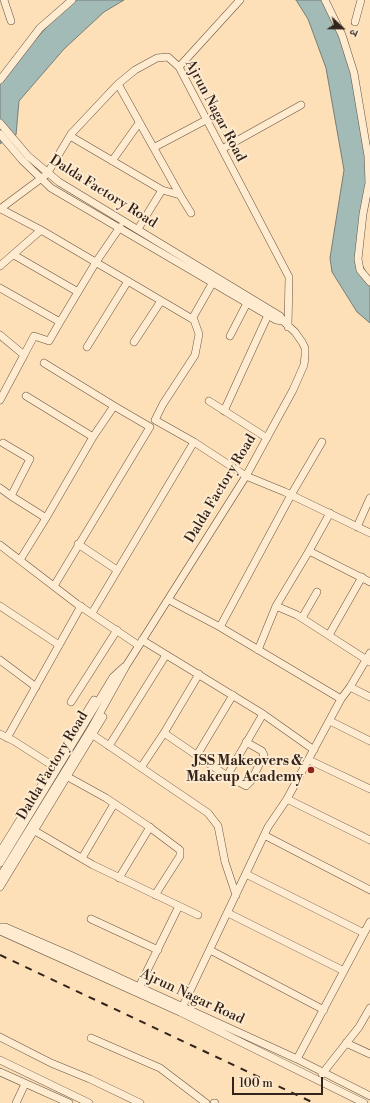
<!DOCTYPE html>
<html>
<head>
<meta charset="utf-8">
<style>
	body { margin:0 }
	#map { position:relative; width:370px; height:1103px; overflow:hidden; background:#fde0b7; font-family:"Libre Bodoni","Noto Serif Devanagari",serif }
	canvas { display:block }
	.north { position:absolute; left:322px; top:8px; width:40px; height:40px; -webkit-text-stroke:3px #feebd0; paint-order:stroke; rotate:112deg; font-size:11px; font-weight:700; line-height:16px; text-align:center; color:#32231c }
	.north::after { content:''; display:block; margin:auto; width:14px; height:18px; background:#32231c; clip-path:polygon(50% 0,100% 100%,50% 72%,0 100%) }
	.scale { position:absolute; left:232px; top:1077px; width:91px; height:18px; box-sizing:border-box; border:2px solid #32231c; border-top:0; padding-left:5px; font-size:12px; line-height:14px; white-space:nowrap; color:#32231c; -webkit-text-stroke:3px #feebd0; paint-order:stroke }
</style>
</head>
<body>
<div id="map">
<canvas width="370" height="1103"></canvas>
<div class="north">उ</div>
<div class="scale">100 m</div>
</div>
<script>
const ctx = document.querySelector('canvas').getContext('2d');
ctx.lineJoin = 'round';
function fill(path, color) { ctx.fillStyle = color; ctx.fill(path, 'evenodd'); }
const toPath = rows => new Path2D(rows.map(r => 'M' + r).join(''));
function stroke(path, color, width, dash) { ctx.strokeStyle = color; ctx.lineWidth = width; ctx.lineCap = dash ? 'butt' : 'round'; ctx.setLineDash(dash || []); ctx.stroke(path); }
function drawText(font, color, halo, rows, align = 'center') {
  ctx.font = font + ' "Libre Bodoni",serif'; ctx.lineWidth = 4; ctx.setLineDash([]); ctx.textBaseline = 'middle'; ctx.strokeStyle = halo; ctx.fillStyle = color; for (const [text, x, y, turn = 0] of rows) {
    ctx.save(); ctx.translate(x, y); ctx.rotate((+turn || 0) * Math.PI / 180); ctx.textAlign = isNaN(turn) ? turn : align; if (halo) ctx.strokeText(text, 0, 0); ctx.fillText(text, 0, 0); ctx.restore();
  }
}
const water = toPath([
	[76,0,124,0,104,12,64,49,19,101,16,135,12,134,0,144,0,83,2,83,28,48,54,19,76,0],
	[296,0,325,0,353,63,370,166,358,258,370,279,370,323,357,312,332,272,330,258,344,170,326,68,308,19,296,0]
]);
fill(water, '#a2bbb6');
stroke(water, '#757e78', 1);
const minor = toPath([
	[4,0,11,21],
	[325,0,342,35,354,73,368,156,369,183,363,214,358,259,360,270,370,282],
	[355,22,361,0],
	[179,67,240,0],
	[0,80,40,28,72,0],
	[0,123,28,156,59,182,280,316,283,321,295,332,302,342,305,348,305,356,304,365,293,390,246,476,126,666,92,727,0,877],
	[0,134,22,160,51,188,276,320,283,321],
	[70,136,162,190,180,195,118,84],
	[155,147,206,120],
	[222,149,301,105],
	[112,161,139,123],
	[180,195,191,213],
	[0,209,47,174,71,134,118,84,135,70,157,58,168,57,179,67,289,277,288,327],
	[1,209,41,230],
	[138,229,162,190],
	[14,255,78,292],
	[0,266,41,230,194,320,199,334,195,355,163,404,155,420,194,442,246,476,285,492,370,533],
	[0,288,60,322,96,262,120,227],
	[192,319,213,282],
	[0,335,24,355,34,336,49,341,60,322],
	[230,336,247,303],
	[134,342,161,301],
	[87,347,128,281],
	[44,363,114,406],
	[26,396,93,437,46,518],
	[0,400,24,355],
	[209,401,267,438],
	[224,411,268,315],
	[3,443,30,459,11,496,46,518,20,560],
	[0,488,11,496],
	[330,513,309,551,370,582],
	[357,527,370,498],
	[78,544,117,570],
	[0,545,77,604,138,645],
	[309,551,276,606,297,615,370,662],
	[54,586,150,427,114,406,93,437],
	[169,600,220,627,341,699],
	[0,606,59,645],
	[92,613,194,442],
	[302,618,317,592],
	[220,627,291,495,322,442],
	[329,635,362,577],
	[142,640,263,714,314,750],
	[258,650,276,606],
	[0,660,36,687],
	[350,687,370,697],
	[71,702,117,630],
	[330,721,370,741],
	[164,733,227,776,246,786,251,781,264,755,262,751,246,742],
	[0,734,14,741,53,766],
	[93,735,208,813,218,826,225,862,236,895],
	[7,738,81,606],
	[109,746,166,655],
	[197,755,233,695],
	[309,760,370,789],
	[142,766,164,733,199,674],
	[227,776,263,714],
	[68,777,106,798,148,826,180,850,180,856,155,895],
	[287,799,370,840],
	[35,831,93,865,198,915],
	[264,835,370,890],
	[0,852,94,700],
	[82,858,114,804],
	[0,863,113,677,124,667],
	[246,874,364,933],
	[119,878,150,827],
	[0,887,103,717],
	[228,913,344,971],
	[91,919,158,950],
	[0,927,5,927,70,955,139,987,297,1059,370,1096],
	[0,931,180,1012,364,1103],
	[210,950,324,1010],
	[139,987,179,906],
	[180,1012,268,827,287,799,341,699,350,687,370,653],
	[0,1037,51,1063,90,1079,140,1103],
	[91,1038,160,1068,206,1103],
	[346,1043,370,1054],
	[297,1059,370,922],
	[0,1060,89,1103],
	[0,1072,69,1103],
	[322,1074,359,1027,370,1008],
	[16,1103,25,1084],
	[214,1103,215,1103]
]);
stroke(minor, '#655243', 8);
stroke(minor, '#feebd0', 7);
stroke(toPath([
	[0,955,314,1103]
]), '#32231c', 2, [7, 7]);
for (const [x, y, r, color] of [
	[311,770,4,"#8f2418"]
]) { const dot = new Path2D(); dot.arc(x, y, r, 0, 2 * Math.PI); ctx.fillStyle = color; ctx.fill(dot); stroke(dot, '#feebd0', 1.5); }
drawText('14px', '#32231c', '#feebd0', [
	["Ajrun Nagar Road",215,111,62],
	["Dalda Factory Road",103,192,32],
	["Dalda Factory Road",221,489,-59],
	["Dalda Factory Road",53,766,-59],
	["Ajrun Nagar Road",192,997,25]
]);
drawText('bold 14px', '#32231c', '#feebd0', [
	["JSS Makeovers &",303,762],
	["Makeup Academy",303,778]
], 'right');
</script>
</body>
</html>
